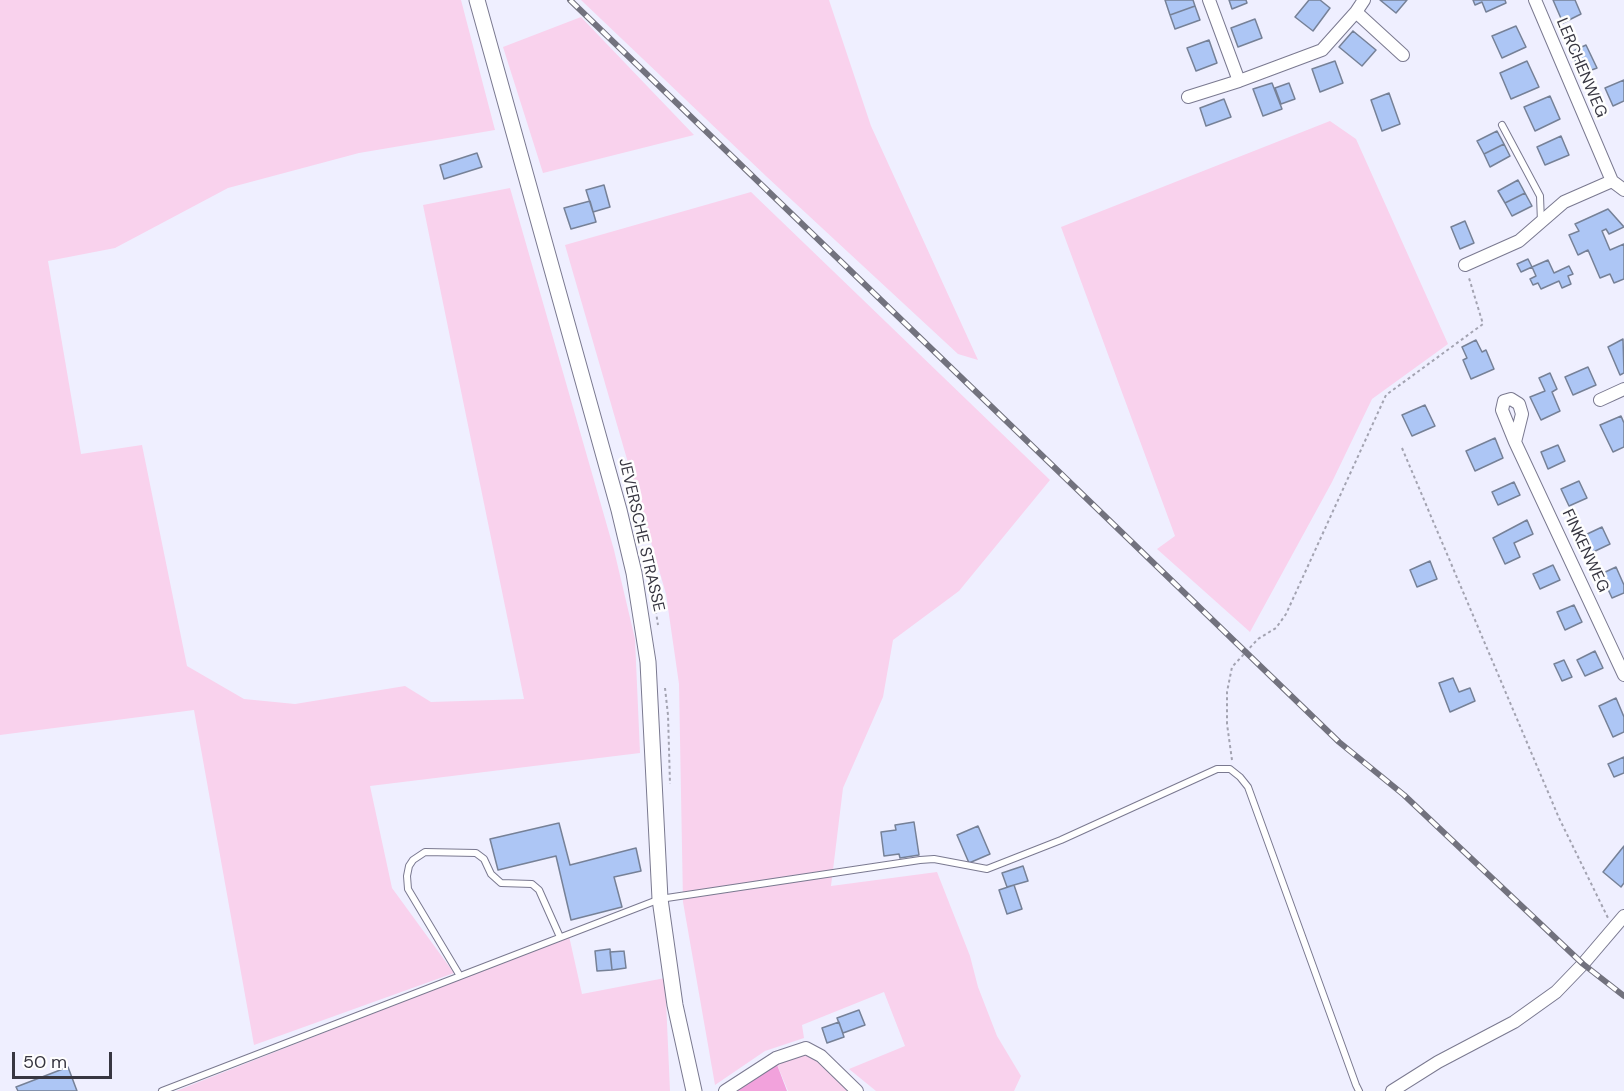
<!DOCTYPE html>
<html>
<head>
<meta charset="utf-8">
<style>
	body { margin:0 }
	#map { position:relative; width:1624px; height:1091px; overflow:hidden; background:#efefff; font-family:"DM Sans",sans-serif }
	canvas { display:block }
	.scale { position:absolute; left:12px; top:1052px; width:100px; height:27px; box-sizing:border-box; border:3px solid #373641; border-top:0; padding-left:8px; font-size:18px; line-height:21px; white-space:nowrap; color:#373641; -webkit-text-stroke:4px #fefefe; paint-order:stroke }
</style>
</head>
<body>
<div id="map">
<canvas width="1624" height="1091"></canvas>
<div class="scale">50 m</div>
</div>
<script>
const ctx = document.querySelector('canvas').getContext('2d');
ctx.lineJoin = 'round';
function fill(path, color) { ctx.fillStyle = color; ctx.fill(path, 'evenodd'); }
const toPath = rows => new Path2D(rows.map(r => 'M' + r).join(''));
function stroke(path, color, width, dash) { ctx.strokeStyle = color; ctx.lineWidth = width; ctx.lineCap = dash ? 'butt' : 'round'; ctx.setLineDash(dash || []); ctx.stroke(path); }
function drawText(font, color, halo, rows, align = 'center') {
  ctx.font = font + ' "DM Sans",sans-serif'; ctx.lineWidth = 5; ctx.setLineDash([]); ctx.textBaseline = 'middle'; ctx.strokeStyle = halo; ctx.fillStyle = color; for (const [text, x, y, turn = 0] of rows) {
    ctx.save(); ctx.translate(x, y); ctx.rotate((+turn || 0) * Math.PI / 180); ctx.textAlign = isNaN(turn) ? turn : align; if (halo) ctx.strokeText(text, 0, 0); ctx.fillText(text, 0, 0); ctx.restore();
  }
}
fill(toPath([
	[0,0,461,0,495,130,359,153,228,188,115,248,48,261,81,454,142,445,187,666,244,699,295,704,405,686,431,702,524,699,423,205,510,188,614,550,635,639,640,753,370,786,392,888,454,973,254,1045,194,710,0,735],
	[581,0,829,0,871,126,978,360,958,354,767,177],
	[581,17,694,135,543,173,503,47],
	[1330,121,1356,139,1448,344,1372,399,1332,482,1250,632,1157,549,1175,536,1061,227],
	[751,192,1050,480,959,591,893,640,883,697,843,788,831,886,937,872,970,956,978,987,997,1036,1021,1076,1014,1091,876,1091,849,1069,905,1046,884,992,802,1025,804,1038,765,1051,715,1085,683,902,679,684,666,594,565,245],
	[569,936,582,994,665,978,670,1091,176,1091],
	[805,1054,820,1062,848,1091,788,1091,776,1062]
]), '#f9d2ed');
fill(toPath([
	[776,1062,787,1091,732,1091]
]), '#f2a2dc');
const building = toPath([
	[1165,0,1193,0,1195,6,1170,15,1165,0],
	[1229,0,1246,0,1247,3,1232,9,1229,0],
	[1309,0,1320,0,1330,8,1313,31,1295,17,1309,0],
	[1380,0,1407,0,1396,13,1380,0],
	[1473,0,1505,0,1506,3,1486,12,1482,2,1475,5,1473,0],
	[1553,0,1575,0,1581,14,1563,23,1553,0],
	[1195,6,1200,20,1175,29,1170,15,1195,6],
	[1255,19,1262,38,1238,47,1231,28,1255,19],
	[1516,26,1526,47,1502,58,1492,36,1516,26],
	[1353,31,1376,50,1362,66,1339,47,1353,31],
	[1209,40,1217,63,1196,71,1187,48,1209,40],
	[1586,45,1597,68,1581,74,1571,52,1586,45],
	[1335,61,1343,83,1320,92,1312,69,1335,61],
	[1527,61,1539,87,1511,99,1500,73,1527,61],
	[1624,80,1624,101,1613,106,1605,88,1624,80],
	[1272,83,1282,109,1263,116,1253,89,1272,83],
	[1289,83,1295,99,1281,104,1275,88,1289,83],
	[1389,93,1400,124,1382,131,1371,100,1389,93],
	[1550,96,1560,119,1535,131,1524,107,1550,96],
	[1224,99,1231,117,1206,126,1200,108,1224,99],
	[1497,131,1504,144,1484,154,1477,141,1497,131],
	[1561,136,1569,155,1545,165,1537,147,1561,136],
	[1504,144,1510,156,1490,167,1484,154,1504,144],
	[477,153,482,167,444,179,440,165,477,153],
	[1518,180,1525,193,1505,203,1498,191,1518,180],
	[604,185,610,207,593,212,586,190,604,185],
	[1525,193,1532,206,1512,216,1505,203,1525,193],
	[590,201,596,222,571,229,564,208,590,201],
	[1608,209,1624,227,1609,234,1606,229,1602,231,1610,250,1624,244,1624,279,1614,283,1610,274,1600,278,1588,250,1578,255,1569,235,1579,231,1575,224,1608,209],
	[1465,221,1474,243,1460,249,1451,227,1465,221],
	[1528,259,1532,267,1521,272,1517,264,1528,259],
	[1548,260,1554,273,1569,266,1573,274,1568,276,1571,284,1562,288,1559,281,1541,289,1538,283,1533,285,1530,279,1536,276,1532,267,1548,260],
	[1623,339,1624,373,1620,375,1608,347,1623,339],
	[1476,340,1482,352,1486,350,1494,369,1471,379,1463,360,1467,358,1462,347,1476,340],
	[1588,367,1596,385,1573,395,1565,377,1588,367],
	[1550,373,1557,389,1552,392,1560,411,1541,420,1530,397,1545,391,1539,378,1550,373],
	[1425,405,1435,426,1412,436,1402,415,1425,405],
	[1621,416,1624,423,1624,447,1613,452,1600,425,1621,416],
	[1495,438,1503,458,1475,471,1466,451,1495,438],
	[1558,445,1565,461,1548,469,1541,452,1558,445],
	[1579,481,1587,498,1569,506,1561,489,1579,481],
	[1514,482,1520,495,1498,505,1492,492,1514,482],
	[1527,520,1533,534,1514,543,1520,557,1505,564,1493,538,1527,520],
	[1602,527,1610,544,1591,553,1583,536,1602,527],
	[1430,561,1437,579,1417,587,1410,570,1430,561],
	[1553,565,1560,580,1540,589,1533,574,1553,565],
	[1616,567,1624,585,1624,593,1612,598,1601,574,1616,567],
	[1574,605,1582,622,1565,630,1557,612,1574,605],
	[1595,651,1603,668,1585,676,1577,660,1595,651],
	[1564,660,1572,677,1562,681,1554,664,1564,660],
	[1453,678,1459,692,1470,688,1475,701,1450,712,1439,683,1453,678],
	[1616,698,1624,717,1624,732,1613,737,1599,706,1616,698],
	[1624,757,1624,773,1614,777,1608,764,1624,757],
	[914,822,919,855,900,858,899,854,884,856,881,832,896,830,895,825,914,822],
	[559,823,570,865,636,848,641,871,614,877,622,907,571,920,556,856,498,870,490,839,559,823],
	[978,826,990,854,969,863,957,835,978,826],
	[1624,846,1624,883,1621,887,1603,872,1624,846],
	[1023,866,1028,881,1007,887,1002,873,1023,866],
	[1014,885,1022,909,1007,914,999,890,1014,885],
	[610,949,612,970,597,971,595,951,610,949],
	[624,951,626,968,612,970,610,952,624,951],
	[859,1010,865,1025,843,1033,837,1018,859,1010],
	[839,1022,844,1037,827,1043,822,1028,839,1022],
	[68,1067,77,1091,18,1091,16,1087,68,1067]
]);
fill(building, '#adc6f5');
stroke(building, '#768197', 1.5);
const service = toPath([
	[1502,125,1540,196,1541,222],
	[460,976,408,889,407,876,409,866,413,860,425,852,476,853,484,859,491,874,501,883,532,884,539,890,560,937],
	[162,1091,660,899,920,860,934,859,987,869,1061,840,1217,769,1230,769,1240,777,1248,787,1356,1085,1359,1091]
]);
const minor = toPath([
	[1535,0,1612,181,1624,190],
	[1356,12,1403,55],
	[1239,81,1322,50,1356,12,1364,0],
	[1188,97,1239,81,1209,0],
	[1465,265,1519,241,1564,202,1612,181],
	[1600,400,1624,389],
	[1515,442,1522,414,1519,404,1511,399,1504,401,1502,410,1515,442,1624,675],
	[725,1091,776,1058,806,1048,821,1056,857,1091],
	[1392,1091,1438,1062,1514,1022,1556,992,1583,964,1624,916]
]);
const tertiary = toPath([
	[477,0,619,510,634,573,648,662,660,899,675,1005,694,1091]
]);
stroke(service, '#7a7990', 8);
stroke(minor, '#7a7990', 14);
stroke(tertiary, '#7a7990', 17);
stroke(toPath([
	[1402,448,1559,818,1608,918],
	[652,587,658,625],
	[665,688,668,715,670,784],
	[1232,760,1227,724,1227,692,1232,667,1258,639,1276,628,1286,614,1386,395,1483,324,1469,278]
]), '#a3a3b1', 2, [3, 3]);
stroke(service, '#fff', 6);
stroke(minor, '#fff', 12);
stroke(tertiary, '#fff', 15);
const rail = toPath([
	[570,0,1339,742,1404,795,1583,964,1624,996]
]);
stroke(rail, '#72727e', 6);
stroke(rail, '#fefefe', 4, [11]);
drawText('16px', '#373641', '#fefefe', [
	["LERCHENWEG",1581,68,67],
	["JEVERSCHE STRASSE",641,535,77],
	["FINKENWEG",1585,551,65]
]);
</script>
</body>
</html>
